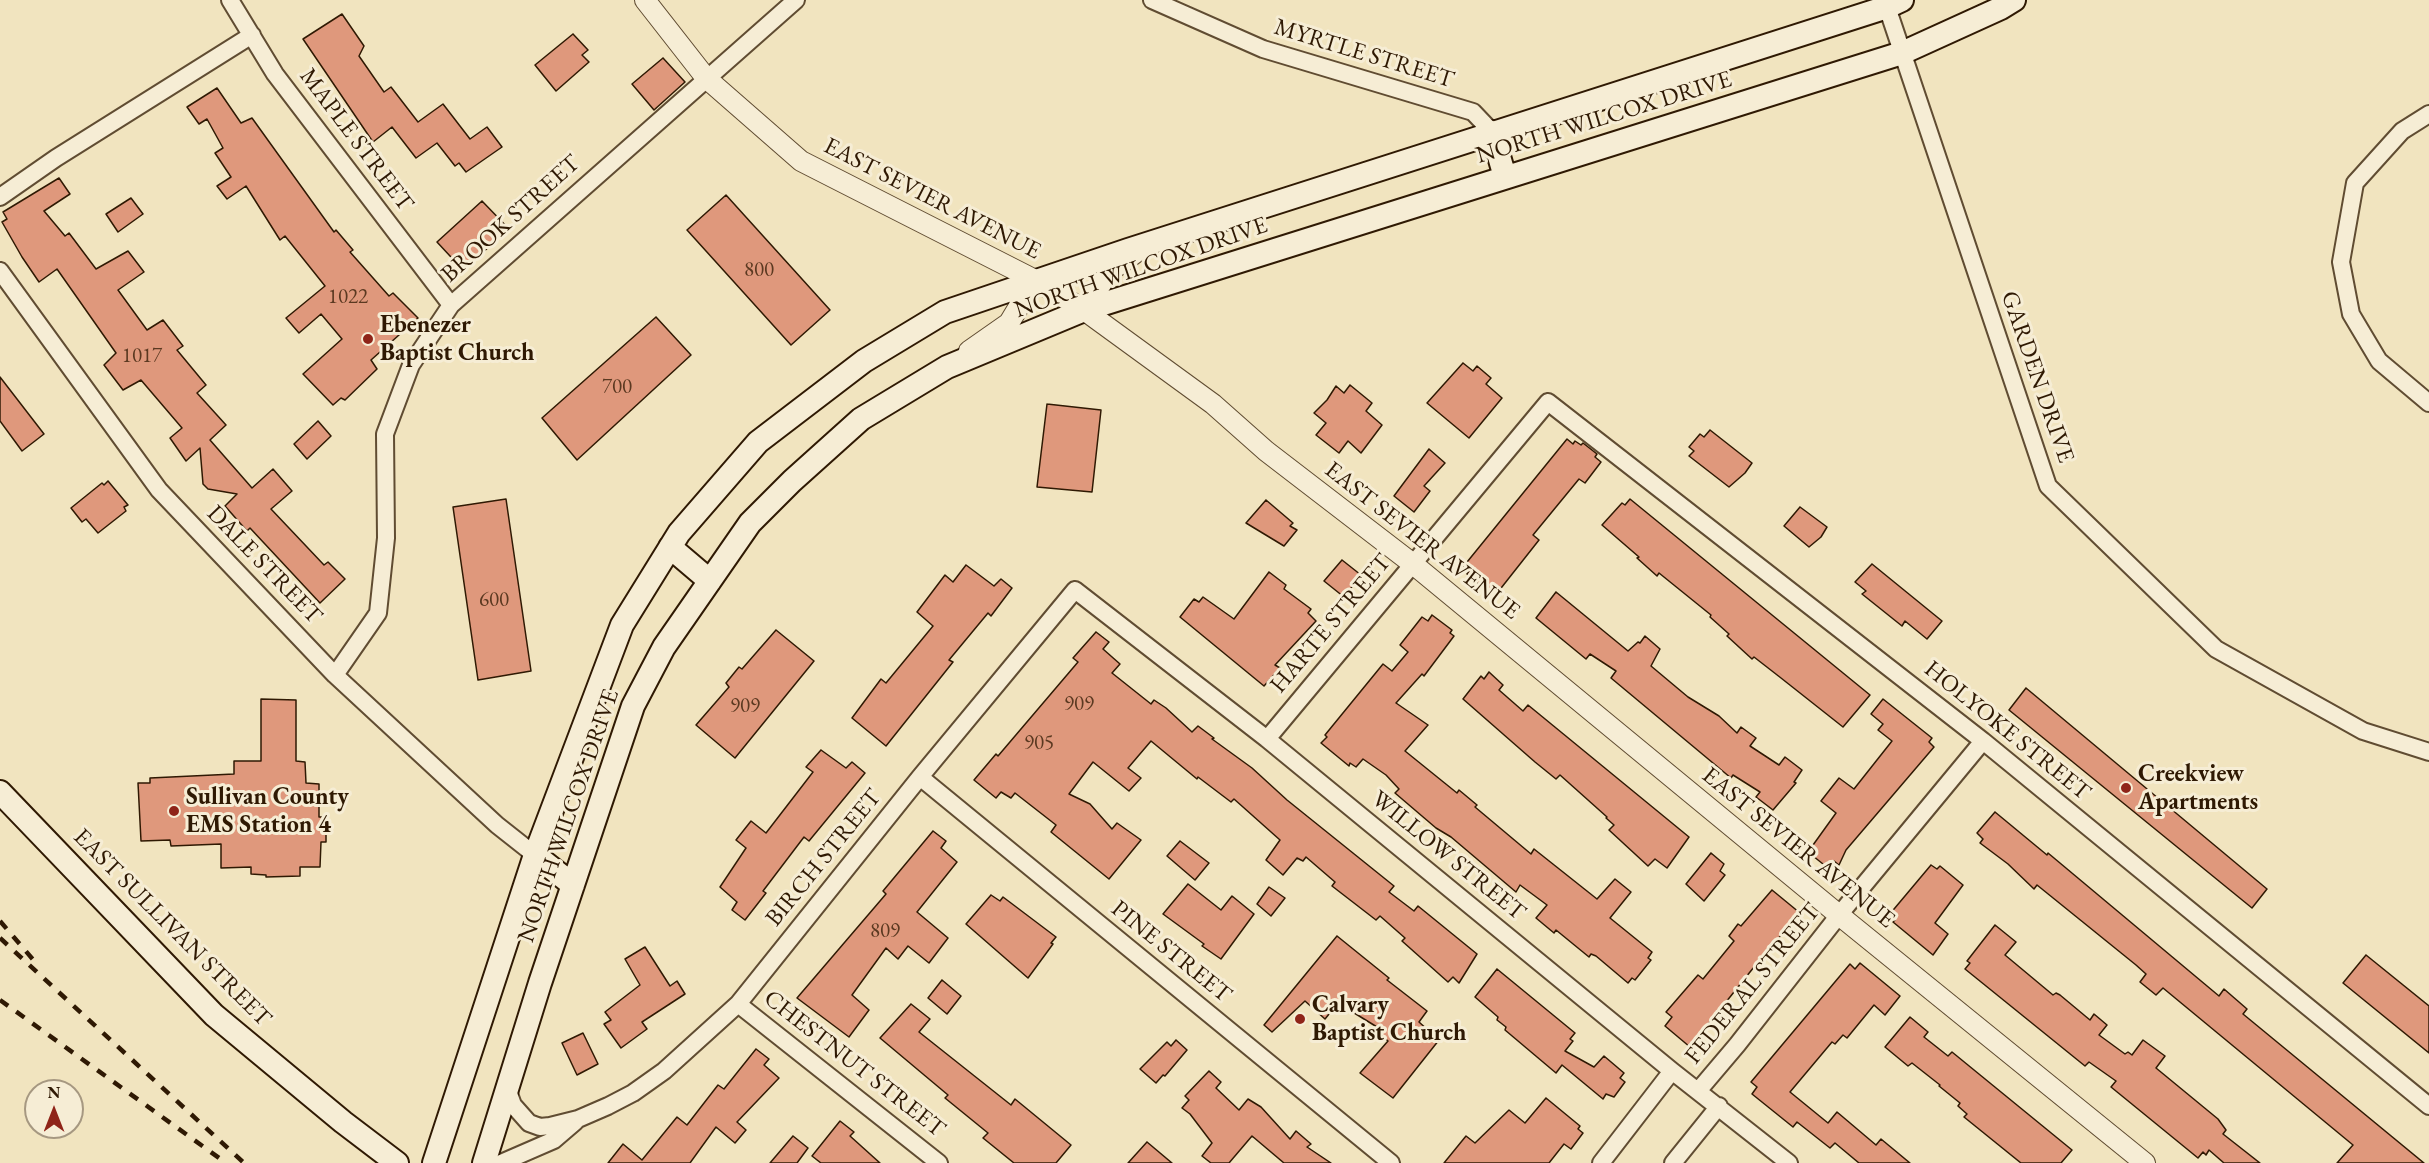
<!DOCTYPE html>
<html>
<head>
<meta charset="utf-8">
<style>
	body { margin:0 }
	#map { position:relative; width:2429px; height:1163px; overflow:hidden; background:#f1e4bf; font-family:"EB Garamond",serif }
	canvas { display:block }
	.north { position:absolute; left:24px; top:1079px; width:60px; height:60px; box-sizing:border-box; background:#f6edd5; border:2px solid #a69881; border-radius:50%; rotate:0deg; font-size:16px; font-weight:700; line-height:24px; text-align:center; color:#2f1903 }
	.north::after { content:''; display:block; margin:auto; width:21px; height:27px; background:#8f2418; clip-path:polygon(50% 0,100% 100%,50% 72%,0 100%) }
</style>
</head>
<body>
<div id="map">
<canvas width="2429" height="1163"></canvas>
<div class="north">N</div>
</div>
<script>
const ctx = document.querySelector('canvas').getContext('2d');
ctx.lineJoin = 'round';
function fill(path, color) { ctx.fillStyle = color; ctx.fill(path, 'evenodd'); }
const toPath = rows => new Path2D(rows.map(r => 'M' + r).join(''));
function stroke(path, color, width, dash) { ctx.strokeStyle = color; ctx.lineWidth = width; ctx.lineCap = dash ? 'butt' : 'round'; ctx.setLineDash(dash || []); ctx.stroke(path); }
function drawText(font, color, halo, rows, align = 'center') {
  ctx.font = font + ' "EB Garamond",serif'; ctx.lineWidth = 6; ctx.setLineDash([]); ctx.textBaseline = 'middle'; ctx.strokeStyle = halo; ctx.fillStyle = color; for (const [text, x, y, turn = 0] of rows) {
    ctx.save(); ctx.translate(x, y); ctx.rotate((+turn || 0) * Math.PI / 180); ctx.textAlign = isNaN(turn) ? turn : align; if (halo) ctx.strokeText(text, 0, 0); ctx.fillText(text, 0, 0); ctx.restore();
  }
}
const building = toPath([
	[342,14,364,46,359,56,384,92,391,87,418,122,443,104,470,139,487,127,502,147,466,172,459,163,455,166,437,143,416,158,392,127,373,142,303,39,342,14],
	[573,34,588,50,582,55,589,62,556,91,535,65,573,34],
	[663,58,685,82,654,110,632,84,663,58],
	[217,88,241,123,252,118,334,232,336,230,353,250,350,252,389,296,393,293,418,318,371,360,377,369,345,400,341,398,333,405,303,374,342,339,321,314,299,333,286,318,325,286,285,236,280,240,246,186,227,199,217,186,231,177,215,153,223,148,207,119,199,124,187,107,217,88],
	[59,178,70,194,44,211,65,236,69,233,96,269,128,251,144,272,118,290,147,330,163,320,183,346,177,350,206,385,197,393,226,425,210,440,252,488,273,469,292,491,271,509,324,565,328,562,345,579,320,603,250,528,247,531,225,506,237,494,208,489,203,484,200,448,186,461,170,438,182,428,141,380,123,390,104,365,116,353,57,269,39,282,22,257,2,222,7,219,3,212,59,178],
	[726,195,830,310,791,345,687,230,726,195],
	[131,198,143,214,118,232,106,214,131,198],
	[482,201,509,229,463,270,437,242,482,201],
	[656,317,691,355,577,460,542,418,656,317],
	[1463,363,1473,371,1477,366,1491,378,1486,384,1502,398,1469,438,1427,403,1463,363],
	[0,377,44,434,22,451,0,421,0,377],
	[1350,385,1372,403,1366,411,1382,425,1361,453,1348,441,1339,453,1316,435,1326,423,1314,413,1327,400,1336,386,1344,393,1350,385],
	[1047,404,1101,410,1092,492,1037,487,1047,404],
	[318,421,331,436,307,459,294,444,318,421],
	[1710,430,1752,463,1745,473,1729,487,1689,456,1694,451,1689,447,1700,434,1704,437,1710,430],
	[1567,439,1573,444,1575,441,1581,445,1583,443,1597,454,1595,457,1601,462,1585,483,1579,479,1533,535,1539,540,1494,597,1467,574,1469,571,1463,567,1567,439],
	[1429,449,1445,463,1424,486,1430,491,1414,512,1394,496,1429,449],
	[108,481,128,505,124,507,126,511,98,533,86,519,82,522,71,508,102,483,104,485,108,481],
	[506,499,531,671,478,680,453,507,506,499],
	[1630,499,1870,695,1843,727,1781,678,1754,657,1752,659,1727,636,1729,634,1710,617,1711,615,1659,573,1657,576,1637,558,1639,557,1602,525,1622,503,1625,505,1630,499],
	[1266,500,1293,523,1290,526,1297,530,1284,546,1246,523,1266,500],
	[1800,507,1827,527,1821,537,1809,547,1784,526,1800,507],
	[1342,560,1361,575,1344,597,1324,581,1342,560],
	[1872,564,1942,621,1927,639,1905,621,1902,626,1862,594,1866,591,1855,582,1872,564],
	[966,565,994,586,1001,579,1012,588,991,616,988,613,949,660,953,662,886,746,852,718,881,679,886,683,933,626,917,612,945,575,953,582,966,565],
	[1269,572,1286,585,1284,589,1311,609,1308,613,1316,621,1275,665,1280,668,1264,686,1180,617,1194,599,1199,602,1203,597,1234,619,1269,572],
	[1556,592,1628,651,1638,642,1640,643,1645,636,1660,649,1651,666,1688,697,1719,716,1737,733,1741,727,1756,738,1750,746,1779,765,1785,757,1802,770,1794,782,1796,783,1773,810,1756,797,1760,792,1733,775,1731,778,1611,678,1616,671,1590,654,1586,659,1536,618,1556,592],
	[1432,615,1452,630,1450,633,1454,636,1424,676,1422,674,1396,703,1428,725,1405,751,1457,793,1459,790,1477,805,1475,807,1531,854,1534,849,1597,899,1615,879,1631,892,1610,918,1652,952,1648,958,1651,960,1635,980,1632,978,1628,983,1596,956,1591,954,1589,957,1556,930,1554,933,1536,918,1547,905,1520,885,1516,892,1451,837,1436,828,1395,793,1399,789,1386,775,1363,759,1356,767,1350,763,1349,766,1321,743,1327,737,1325,735,1383,664,1392,671,1408,652,1400,645,1422,617,1428,621,1432,615],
	[776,630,814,661,735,758,696,725,729,687,726,683,739,667,742,669,776,630],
	[1096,632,1109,642,1103,649,1120,664,1112,673,1151,704,1154,700,1166,708,1192,732,1198,726,1214,738,1212,739,1252,768,1287,800,1394,886,1389,892,1414,911,1418,906,1477,954,1459,983,1453,977,1448,982,1402,941,1405,938,1380,916,1376,920,1332,886,1335,882,1306,857,1303,861,1297,858,1283,875,1266,860,1280,840,1234,799,1231,802,1198,777,1197,779,1151,741,1128,768,1141,778,1129,791,1093,762,1069,794,1090,804,1112,829,1117,823,1141,840,1109,879,1051,832,1056,825,1015,793,1011,798,1001,792,996,798,974,780,996,754,998,756,1078,662,1073,658,1096,632],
	[1489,672,1503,685,1499,690,1523,711,1528,705,1689,837,1667,868,1655,859,1648,866,1609,830,1614,825,1606,818,1607,817,1560,775,1556,779,1535,762,1463,699,1481,676,1484,679,1489,672],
	[2026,688,2267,889,2252,908,2009,710,2026,688],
	[261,699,296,700,296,761,305,762,306,783,319,784,319,817,326,817,326,842,321,842,320,867,300,867,300,876,266,877,266,875,251,874,251,867,221,868,221,844,171,846,170,840,141,841,138,783,150,783,150,778,234,774,234,761,261,761,261,699],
	[1883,699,1932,738,1929,742,1934,747,1846,850,1839,865,1834,861,1828,868,1808,852,1836,813,1821,801,1839,778,1854,789,1892,741,1878,730,1883,724,1871,714,1883,699],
	[821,750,846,768,852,762,865,773,809,841,804,837,763,891,766,893,745,920,732,910,737,902,720,887,746,848,736,840,751,821,766,833,813,772,806,767,821,750],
	[1995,812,2047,855,2048,853,2219,996,2224,989,2247,1009,2243,1014,2424,1163,2337,1163,2353,1145,2163,988,2156,995,2140,982,2146,974,2136,965,2037,885,2034,889,2008,864,1980,843,1983,839,1977,833,1995,812],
	[933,831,946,841,941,848,957,862,917,912,948,938,929,963,908,946,898,959,886,948,852,995,869,1010,849,1037,797,998,886,894,883,891,933,831],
	[1180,841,1209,863,1195,880,1167,856,1180,841],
	[1711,853,1724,864,1720,871,1725,875,1704,901,1686,884,1711,853],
	[1931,865,1937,869,1940,866,1963,885,1935,923,1948,934,1933,955,1893,922,1895,920,1889,915,1931,865],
	[1188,884,1221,910,1232,896,1254,914,1221,959,1202,946,1204,944,1163,914,1188,884],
	[1269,887,1285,898,1271,916,1257,904,1269,887],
	[1772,890,1800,913,1754,967,1690,1047,1665,1026,1672,1017,1666,1012,1698,975,1703,979,1734,941,1729,936,1738,924,1741,926,1772,890],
	[991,895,1000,901,1003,897,1056,937,1051,943,1053,944,1028,978,966,924,991,895],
	[1995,925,2016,942,2005,955,2053,995,2056,993,2060,995,2090,1020,2094,1014,2107,1025,2099,1035,2125,1054,2128,1052,2132,1055,2143,1040,2165,1056,2156,1068,2218,1119,2226,1130,2223,1134,2260,1163,2224,1163,2209,1150,2206,1155,2203,1152,2198,1158,2111,1087,2116,1081,2089,1062,2085,1066,1965,969,1970,963,1967,961,1995,925],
	[1337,936,1389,978,1387,980,1427,1011,1419,1022,1439,1040,1393,1098,1360,1073,1388,1041,1375,1030,1377,1027,1338,1003,1325,1019,1305,1001,1272,1032,1264,1025,1337,936],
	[645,947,670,986,677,981,685,994,642,1022,647,1029,621,1048,604,1024,611,1020,605,1012,640,985,625,959,645,947],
	[2366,955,2429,1006,2429,1053,2343,983,2366,955],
	[1860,963,1900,996,1885,1015,1874,1005,1847,1038,1843,1035,1835,1044,1832,1042,1790,1092,1828,1123,1837,1112,1876,1145,1881,1139,1910,1163,1859,1163,1835,1143,1830,1148,1797,1122,1793,1127,1752,1094,1757,1087,1751,1082,1850,964,1855,969,1860,963],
	[1497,969,1575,1033,1570,1039,1573,1041,1565,1051,1594,1067,1604,1056,1624,1073,1620,1078,1625,1082,1614,1097,1606,1094,1603,1099,1562,1065,1556,1073,1505,1030,1506,1027,1497,1020,1498,1017,1475,997,1497,969],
	[942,980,961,996,947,1014,928,998,942,980],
	[911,1004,930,1019,919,1032,1011,1105,1015,1099,1071,1145,1056,1163,1014,1163,983,1138,988,1133,945,1098,948,1095,880,1038,911,1004],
	[1910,1017,1928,1032,1924,1037,1948,1056,1952,1052,2072,1150,2061,1163,2021,1163,1964,1117,1967,1114,1958,1106,1960,1103,1939,1086,1940,1085,1912,1063,1908,1066,1885,1047,1910,1017],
	[583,1033,598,1064,577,1075,562,1043,583,1033],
	[1176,1040,1187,1050,1165,1076,1163,1075,1156,1083,1140,1069,1167,1042,1171,1046,1176,1040],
	[756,1049,769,1059,764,1065,779,1078,737,1122,746,1130,735,1143,716,1127,690,1163,608,1163,623,1144,642,1160,677,1117,687,1125,718,1085,724,1089,756,1049],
	[1209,1071,1221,1082,1216,1088,1239,1110,1248,1099,1261,1107,1290,1139,1296,1131,1311,1144,1307,1147,1331,1163,1284,1163,1252,1136,1229,1163,1211,1163,1202,1156,1212,1143,1190,1114,1182,1108,1189,1100,1185,1096,1209,1071],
	[1546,1098,1580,1126,1578,1129,1583,1133,1571,1149,1564,1144,1549,1163,1444,1163,1466,1136,1475,1143,1509,1110,1525,1123,1546,1098],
	[840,1121,854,1132,850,1136,880,1163,821,1163,812,1156,840,1121],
	[793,1136,808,1148,797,1163,770,1163,793,1136],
	[1147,1142,1172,1163,1128,1163,1147,1142]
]);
fill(building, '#df987c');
stroke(building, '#2f1903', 1.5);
const minor = toPath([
	[230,0,275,74,451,305],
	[1152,0,1263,49,1473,112,1492,132],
	[1887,7,2048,486,2216,649,2363,731,2429,752],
	[2429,114,2402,131,2355,183,2341,262,2351,314,2379,361,2429,403],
	[0,197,56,158,252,35],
	[0,271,159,490,335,675,497,825,535,855],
	[335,675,378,613,386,538,385,434,411,365,451,305,796,0],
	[1267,739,1548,402,1983,741,2429,1106],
	[920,777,1391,1163],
	[738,1004,939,1163],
	[508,1091,513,1105,529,1123,540,1127,550,1126,578,1119,608,1106,633,1093,664,1071,738,1004,920,777,1075,590,1267,739,1672,1071,1789,1163],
	[1698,1091,1737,1045,1839,915,1983,741],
	[501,1163,554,1140,575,1122],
	[1601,1163,1672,1071],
	[1673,1163,1719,1106]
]);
const tertiary = toPath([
	[645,0,706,78,801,161,1035,280,1084,310,1213,404,1266,451,1413,564,1839,915,2145,1163],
	[1084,310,1109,272,1138,251],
	[969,351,1009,323,1035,280]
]);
const secondary = toPath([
	[1492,132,1505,177],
	[670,547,710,581],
	[0,792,214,1015,343,1122,397,1163],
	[535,855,573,885],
	[434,1163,535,855,622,625,679,533,758,442,864,361,945,312,1128,250,1887,7,1902,0],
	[484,1163,540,983,633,706,664,647,750,523,792,481,861,419,947,367,1084,310,1902,53,2001,8,2014,0]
]);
stroke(minor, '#604c32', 20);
stroke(tertiary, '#604c32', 22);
stroke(secondary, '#2f1903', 26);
stroke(minor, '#f6edd5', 16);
stroke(tertiary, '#f6edd5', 20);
stroke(secondary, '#f6edd5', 22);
stroke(toPath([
	[0,921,36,963],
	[0,938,244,1163],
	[0,1000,226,1163]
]), '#2f1903', 4.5, [10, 10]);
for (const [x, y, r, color] of [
	[368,339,6,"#8f2418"],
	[2126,788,6,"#8f2418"],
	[174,811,6,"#8f2418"],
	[1300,1019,6,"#8f2418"]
]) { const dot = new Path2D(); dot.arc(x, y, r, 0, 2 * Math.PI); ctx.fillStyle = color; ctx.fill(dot); stroke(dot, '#f6edd5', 2); }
drawText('21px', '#5b3921', null, [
	["800",759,270],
	["1022",348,297],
	["1017",142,356],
	["700",617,387],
	["600",494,600],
	["909",1079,704],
	["909",745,706],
	["905",1039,743],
	["809",885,931]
]);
drawText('24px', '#2f1903', '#f6edd5', [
	["MYRTLE STREET",1364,54,17],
	["NORTH WILCOX DRIVE",1604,118,-17],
	["MAPLE STREET",356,140,53],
	["EAST SEVIER AVENUE",932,199,27],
	["BROOK STREET",511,219,-42],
	["NORTH WILCOX DRIVE",1141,268,-19],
	["GARDEN DRIVE",2037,377,71],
	["EAST SEVIER AVENUE",1422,541,38],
	["DALE STREET",264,565,46],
	["HARTE STREET",1331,624,-50],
	["HOLYOKE STREET",2007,731,39],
	["NORTH WILCOX DRIVE",569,816,-71],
	["EAST SEVIER AVENUE",1798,848,39],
	["WILLOW STREET",1448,856,39],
	["BIRCH STREET",824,858,-51],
	["EAST SULLIVAN STREET",172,928,45],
	["PINE STREET",1171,952,39],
	["FEDERAL STREET",1753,984,-51],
	["CHESTNUT STREET",854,1064,38]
]);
drawText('bold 24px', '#2f1903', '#f6edd5', [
	["Ebenezer",380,325],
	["Baptist Church",380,353],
	["Creekview",2138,774],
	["Apartments",2138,802],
	["Sullivan County",186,797],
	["EMS Station 4",186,825],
	["Calvary",1312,1005],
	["Baptist Church",1312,1033]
], 'left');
</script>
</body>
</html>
